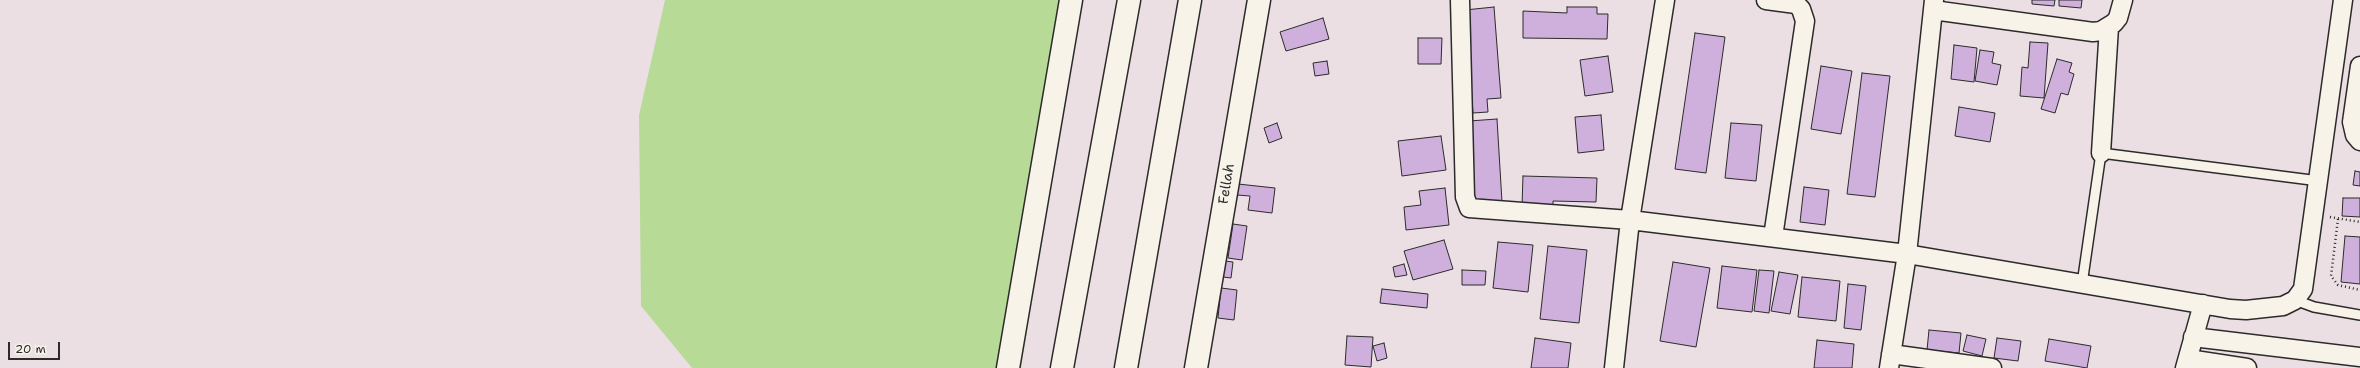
<!DOCTYPE html>
<html>
<head>
<meta charset="utf-8">
<style>
	body { margin:0 }
	#map { position:relative; width:2360px; height:368px; overflow:hidden; background:#ebdfe4; font-family:"Shantell Sans",sans-serif }
	canvas { display:block }
	.scale { position:absolute; left:8px; top:342px; width:52px; height:18px; box-sizing:border-box; border:2px solid #2b2b2b; border-top:0; padding-left:5px; font-size:12px; line-height:14px; white-space:nowrap; color:#2b2b2b; -webkit-text-stroke:3px #f7f3e8; paint-order:stroke }
</style>
</head>
<body>
<div id="map">
<canvas width="2360" height="368"></canvas>
<div class="scale">20 m</div>
</div>
<script>
const ctx = document.querySelector('canvas').getContext('2d');
ctx.lineJoin = 'round';
function fill(path, color) { ctx.fillStyle = color; ctx.fill(path, 'evenodd'); }
const toPath = rows => new Path2D(rows.map(r => 'M' + r).join(''));
function stroke(path, color, width, dash) { ctx.strokeStyle = color; ctx.lineWidth = width; ctx.lineCap = dash ? 'butt' : 'round'; ctx.setLineDash(dash || []); ctx.stroke(path); }
function drawText(font, color, halo, rows, align = 'center') {
  ctx.font = font + ' "Shantell Sans",sans-serif'; ctx.lineWidth = 4; ctx.setLineDash([]); ctx.textBaseline = 'middle'; ctx.strokeStyle = halo; ctx.fillStyle = color; for (const [text, x, y, turn = 0] of rows) {
    ctx.save(); ctx.translate(x, y); ctx.rotate((+turn || 0) * Math.PI / 180); ctx.textAlign = isNaN(turn) ? turn : align; if (halo) ctx.strokeText(text, 0, 0); ctx.fillText(text, 0, 0); ctx.restore();
  }
}
fill(toPath([
	[665,0,1080,0,1021,368,692,368,641,306,639,115]
]), '#b7db96');
const building = toPath([
	[2032,0,2055,0,2054,6,2032,4,2032,0],
	[2059,0,2082,0,2081,8,2059,6,2059,0],
	[1494,7,1501,98,1487,99,1488,112,1473,113,1465,10,1494,7],
	[1567,7,1597,7,1597,14,1608,14,1607,39,1523,38,1523,11,1567,13,1567,7],
	[1323,18,1329,39,1286,51,1280,32,1323,18],
	[1695,33,1725,37,1706,173,1675,169,1695,33],
	[1418,38,1442,38,1441,64,1418,64,1418,38],
	[2030,42,2048,43,2044,98,2020,96,2022,67,2028,68,2030,42],
	[1954,45,1977,48,1974,82,1951,79,1954,45],
	[1980,50,1994,52,1992,63,2001,65,1997,85,1975,81,1980,50],
	[1608,56,1613,92,1585,96,1580,60,1608,56],
	[2057,59,2072,63,2069,72,2074,74,2068,95,2061,93,2055,113,2041,109,2057,59],
	[1327,61,1329,74,1315,76,1313,63,1327,61],
	[1821,66,1852,71,1841,134,1811,129,1821,66],
	[1862,73,1890,76,1875,197,1847,194,1862,73],
	[1959,107,1995,113,1990,142,1955,136,1959,107],
	[1601,115,1604,150,1578,153,1575,117,1601,115],
	[1497,119,1502,202,1474,204,1469,121,1497,119],
	[1277,123,1282,138,1269,143,1264,128,1277,123],
	[1731,123,1762,125,1756,181,1725,178,1731,123],
	[1441,136,1446,170,1402,176,1398,141,1441,136],
	[2355,171,2360,172,2360,186,2353,185,2355,171],
	[1523,176,1597,178,1596,202,1553,201,1553,206,1522,206,1523,176],
	[1238,184,1275,188,1272,213,1248,210,1250,196,1237,195,1238,184],
	[1804,187,1829,190,1825,225,1800,222,1804,187],
	[1445,188,1449,225,1406,230,1404,207,1421,205,1419,191,1445,188],
	[2343,198,2360,198,2360,217,2342,216,2343,198],
	[1233,224,1247,226,1242,260,1228,258,1233,224],
	[2345,236,2360,237,2360,284,2341,282,2345,236],
	[1444,240,1453,269,1413,280,1404,251,1444,240],
	[1498,242,1533,245,1528,292,1493,288,1498,242],
	[1548,246,1587,250,1579,323,1540,319,1548,246],
	[1225,261,1233,262,1231,278,1223,277,1225,261],
	[1673,262,1710,268,1696,347,1660,341,1673,262],
	[1404,264,1407,275,1395,277,1393,267,1404,264],
	[1722,266,1757,270,1752,312,1717,308,1722,266],
	[1462,270,1486,271,1485,285,1462,285,1462,270],
	[1759,270,1774,271,1769,313,1754,311,1759,270],
	[1779,272,1798,275,1790,314,1771,311,1779,272],
	[1802,277,1840,281,1836,321,1798,317,1802,277],
	[1848,284,1866,286,1861,330,1844,328,1848,284],
	[1221,288,1237,290,1234,320,1218,318,1221,288],
	[1382,289,1428,294,1427,308,1380,303,1382,289],
	[1929,330,1961,333,1959,353,1927,350,1929,330],
	[1967,335,1986,339,1982,356,1963,351,1967,335],
	[1347,336,1373,337,1371,367,1345,365,1347,336],
	[1535,338,1571,343,1568,368,1531,368,1535,338],
	[1997,338,2021,341,2018,361,1994,358,1997,338],
	[2049,339,2091,346,2087,368,2045,361,2049,339],
	[1817,340,1854,344,1852,368,1814,368,1817,340],
	[1384,343,1387,358,1377,361,1373,346,1384,343]
]);
fill(building, '#cfb0dc');
stroke(building, '#2b2b2b', 1);
const lane = toPath([
	[2082,284,2101,153,2319,181],
	[2295,300,2314,307,2360,315]
]);
const street = toPath([
	[1460,0,1465,197,1469,208,1630,220,1907,254,2230,309,2246,310,2283,306,2295,300,2303,289,2343,0],
	[1766,0,1796,4,1801,9,1805,21,1773,237],
	[1933,10,2093,32,2101,31,2114,23,2118,18,2123,0],
	[2360,66,2352,122,2355,135,2360,141],
	[2101,153,2109,27],
	[2193,337,2360,357],
	[1891,354,1992,368],
	[2188,359,2247,368],
	[1614,368,1630,220,1665,0],
	[1889,368,1907,254,1934,0],
	[2185,368,2203,304]
]);
const secondary = toPath([
	[1008,368,1071,0],
	[1196,368,1259,0]
]);
const highway = toPath([
	[1062,368,1129,0],
	[1126,368,1190,0]
]);
stroke(lane, '#2b2b2b', 12);
stroke(street, '#2b2b2b', 21);
stroke(secondary, '#2b2b2b', 25);
stroke(highway, '#2b2b2b', 25);
stroke(toPath([
	[2330,217,2360,222],
	[2338,219,2331,276,2338,285,2360,290]
]), '#2b2b2b', 2.5, [1, 3]);
stroke(lane, '#f7f3e8', 9);
stroke(street, '#f7f3e8', 18);
stroke(secondary, '#f7f3e8', 22);
stroke(highway, '#f7f3e8', 22);
drawText('14px', '#2b2b2b', '#f7f3e8', [
	["Fellah",1227,184,-81]
]);
</script>
</body>
</html>
